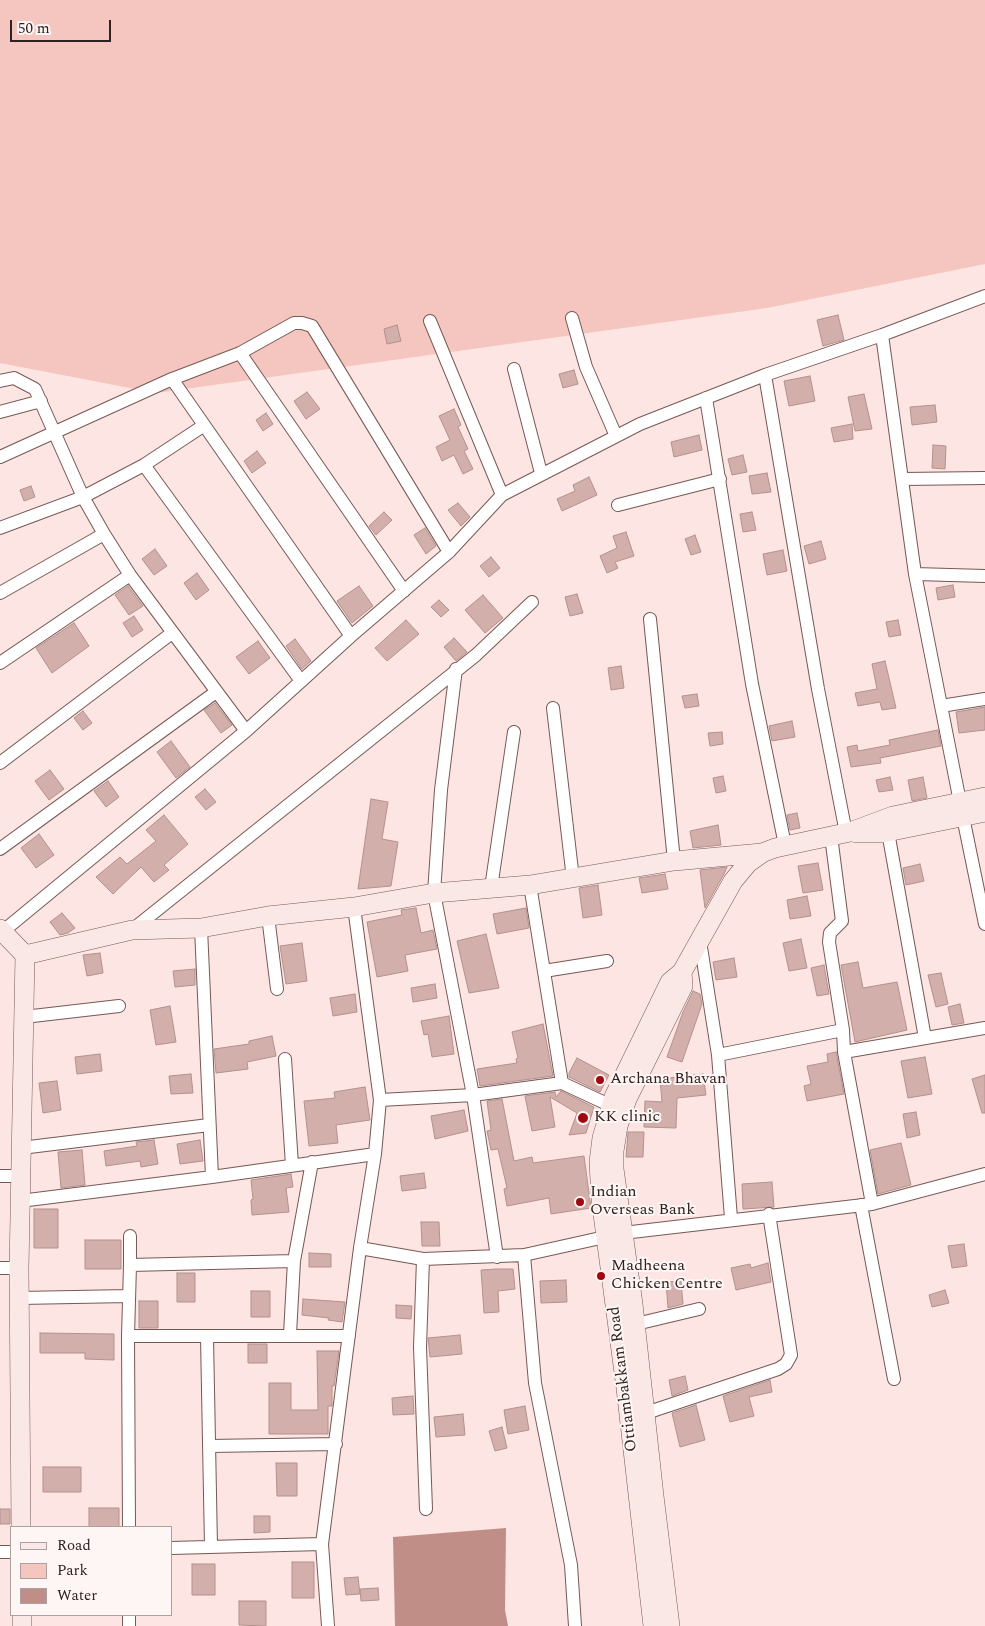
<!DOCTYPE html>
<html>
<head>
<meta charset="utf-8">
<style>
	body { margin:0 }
	#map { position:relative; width:985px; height:1626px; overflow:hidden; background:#fce5e2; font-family:Spectral,serif }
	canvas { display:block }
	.legend { position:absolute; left:10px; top:1526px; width:162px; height:90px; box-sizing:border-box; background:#fef6f5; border:1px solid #aba19f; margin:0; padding:6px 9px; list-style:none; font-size:15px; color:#2e211f }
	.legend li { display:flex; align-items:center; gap:10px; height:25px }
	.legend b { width:25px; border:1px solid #aba19f }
	.scale { position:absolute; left:10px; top:20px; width:101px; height:22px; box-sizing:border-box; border:2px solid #2e211f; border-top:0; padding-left:6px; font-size:15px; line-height:18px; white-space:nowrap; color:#2e211f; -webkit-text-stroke:4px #fef6f5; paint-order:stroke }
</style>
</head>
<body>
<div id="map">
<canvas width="985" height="1626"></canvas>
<ul class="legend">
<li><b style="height:6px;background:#fae8e6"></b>Road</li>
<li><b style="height:14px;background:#f5c5bf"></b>Park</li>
<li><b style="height:14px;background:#c18d87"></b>Water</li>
</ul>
<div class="scale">50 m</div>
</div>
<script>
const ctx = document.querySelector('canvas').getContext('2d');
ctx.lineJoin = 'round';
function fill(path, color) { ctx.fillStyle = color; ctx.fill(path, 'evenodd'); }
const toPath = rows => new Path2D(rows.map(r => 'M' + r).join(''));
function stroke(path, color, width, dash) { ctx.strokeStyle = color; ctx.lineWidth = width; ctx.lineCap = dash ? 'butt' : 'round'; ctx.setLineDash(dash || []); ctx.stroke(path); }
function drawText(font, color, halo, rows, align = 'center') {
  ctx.font = font + ' Spectral,serif'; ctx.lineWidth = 4; ctx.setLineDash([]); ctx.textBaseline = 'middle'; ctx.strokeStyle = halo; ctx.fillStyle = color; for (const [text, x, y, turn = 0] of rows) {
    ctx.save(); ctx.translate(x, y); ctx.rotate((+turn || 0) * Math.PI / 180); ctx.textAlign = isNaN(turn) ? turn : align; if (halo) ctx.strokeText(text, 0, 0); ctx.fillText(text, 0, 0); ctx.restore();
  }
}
fill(toPath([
	[0,0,985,0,985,264,767,308,156,393,0,363]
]), '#f5c5bf');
fill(toPath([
	[506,1528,505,1610,508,1626,395,1626,393,1537]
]), '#c18d87');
const building = toPath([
	[838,315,844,340,823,346,817,320,838,315],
	[397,325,401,341,387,344,384,329,397,325],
	[574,370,578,384,563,388,559,374,574,370],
	[810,376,815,401,789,406,784,381,810,376],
	[307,392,320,409,306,419,294,401,307,392],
	[864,394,872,429,855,431,848,397,864,394],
	[935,405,937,422,912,425,910,407,935,405],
	[454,409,461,425,458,427,468,449,464,451,473,469,463,474,454,455,442,461,436,447,450,440,439,416,454,409],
	[266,413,273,424,263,431,256,420,266,413],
	[852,424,853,439,834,442,831,428,852,424],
	[699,435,702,450,674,457,671,442,699,435],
	[933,445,946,446,945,469,932,468,933,445],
	[257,451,266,463,252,473,244,461,257,451],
	[743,455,747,472,732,475,728,459,743,455],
	[767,473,771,492,752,494,749,476,767,473],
	[589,477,597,495,562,511,557,499,575,491,573,485,589,477],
	[31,486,35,497,24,501,20,490,31,486],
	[458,503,470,517,461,526,448,510,458,503],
	[384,512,392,520,376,535,369,526,384,512],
	[752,512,756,530,743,532,740,514,752,512],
	[425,528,436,546,426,554,414,535,425,528],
	[626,532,634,556,615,562,618,568,607,573,600,556,617,548,613,536,626,532],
	[695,535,701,552,691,555,685,539,695,535],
	[821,541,826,559,809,564,804,546,821,541],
	[155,549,167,566,154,575,142,559,155,549],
	[783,550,787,571,767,575,763,554,783,550],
	[491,557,500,568,489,577,480,566,491,557],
	[197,573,209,590,196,600,184,583,197,573],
	[953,585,955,597,938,600,936,588,953,585],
	[128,586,143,606,129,615,115,595,128,586],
	[359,586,373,606,352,623,337,601,359,586],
	[577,594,583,613,570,616,565,597,577,594],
	[483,595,503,618,485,633,465,610,483,595],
	[439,600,449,610,441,617,431,607,439,600],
	[134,616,143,630,132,637,123,623,134,616],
	[406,620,419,634,387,661,375,648,406,620],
	[898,620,901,635,889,637,886,622,898,620],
	[74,623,89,646,52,673,36,648,74,623],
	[454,638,467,652,456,661,444,647,454,638],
	[295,639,311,661,302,669,286,646,295,639],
	[258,641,270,658,249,674,236,657,258,641],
	[885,661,896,708,882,710,880,702,858,706,855,693,877,689,872,664,885,661],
	[621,666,624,688,611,690,608,668,621,666],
	[697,694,699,706,685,708,682,696,697,694],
	[215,703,232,725,221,733,204,710,215,703],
	[985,707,985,730,959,733,956,712,985,707],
	[83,711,92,723,83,730,74,718,83,711],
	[792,721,795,737,772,741,769,726,792,721],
	[938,730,941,746,880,758,881,763,851,767,847,747,857,745,858,751,890,745,889,740,938,730],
	[722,732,723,744,710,746,708,733,722,732],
	[171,741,190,767,176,778,157,752,171,741],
	[50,770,64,789,49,800,35,781,50,770],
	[723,776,726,791,716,793,713,778,723,776],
	[890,777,893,790,879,792,876,780,890,777],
	[923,777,927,798,912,801,908,780,923,777],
	[108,781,119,797,106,807,94,791,108,781],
	[205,789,216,802,206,810,195,797,205,789],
	[371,799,388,802,382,839,398,842,391,886,358,889,371,799],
	[797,813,800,828,790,830,787,815,797,813],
	[164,815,188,844,164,865,169,870,154,882,141,867,113,894,96,877,120,857,127,864,156,841,146,830,164,815],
	[718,825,721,845,693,848,690,831,718,825],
	[39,834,54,855,36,868,21,848,39,834],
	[818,863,823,890,803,893,798,866,818,863],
	[920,864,924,881,906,885,903,868,920,864],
	[727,867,724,874,705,908,700,870,727,867],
	[665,874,668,889,642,893,639,878,665,874],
	[598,885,602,915,583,918,579,888,598,885],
	[807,896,811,916,790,919,787,900,807,896],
	[416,908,421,933,433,930,437,949,405,955,408,971,377,977,367,922,402,915,401,910,416,908],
	[526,908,529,928,497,934,493,914,526,908],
	[62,913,75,928,68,933,60,935,50,922,62,913],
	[486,934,499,988,469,993,457,941,486,934],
	[801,939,807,968,789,971,783,943,801,939],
	[302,943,307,981,286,984,280,946,302,943],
	[100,953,103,973,87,976,83,955,100,953],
	[734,958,737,977,716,980,713,962,734,958],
	[858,962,863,988,897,982,907,1030,855,1042,841,965,858,962],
	[824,965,829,994,817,996,811,968,824,965],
	[195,969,195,985,175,987,173,971,195,969],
	[941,973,948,1004,936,1007,928,975,941,973],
	[435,984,437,998,413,1002,411,988,435,984],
	[693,991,700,994,702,1004,682,1062,667,1057,683,1012,693,991],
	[355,994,357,1012,333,1016,330,998,355,994],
	[960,1004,964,1023,952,1025,948,1007,960,1004],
	[170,1006,176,1042,156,1045,150,1010,170,1006],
	[449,1016,454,1054,432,1057,428,1034,424,1035,421,1021,449,1016],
	[543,1024,553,1076,480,1086,477,1069,517,1063,516,1059,518,1058,512,1032,543,1024],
	[272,1036,276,1056,247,1062,248,1069,216,1073,214,1049,249,1044,249,1041,272,1036],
	[836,1052,844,1094,807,1101,804,1086,811,1084,807,1066,828,1062,827,1054,836,1052],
	[100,1054,102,1071,77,1074,75,1057,100,1054],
	[925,1057,932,1094,908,1098,901,1061,925,1057],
	[577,1058,609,1075,600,1092,569,1077,569,1073,577,1058],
	[191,1074,193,1093,171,1094,169,1076,191,1074],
	[703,1074,706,1095,677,1098,676,1128,644,1127,645,1101,662,1102,660,1079,703,1074],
	[985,1075,985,1113,982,1113,972,1079,985,1075],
	[57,1081,61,1110,43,1113,39,1083,57,1081],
	[365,1087,370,1120,336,1125,338,1143,309,1146,304,1101,335,1098,334,1092,365,1087],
	[561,1091,594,1107,586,1133,569,1135,577,1113,550,1097,555,1127,532,1131,525,1096,555,1092,556,1097,561,1091],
	[502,1099,514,1161,532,1157,533,1163,584,1156,591,1208,551,1214,549,1198,507,1206,504,1189,507,1188,498,1149,491,1150,487,1131,491,1130,487,1101,502,1099],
	[464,1110,468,1131,435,1139,431,1116,464,1110],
	[916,1112,920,1135,907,1138,903,1114,916,1112],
	[628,1132,644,1132,643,1157,626,1157,628,1132],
	[154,1140,158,1164,141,1167,140,1161,106,1166,104,1151,137,1146,136,1142,154,1140],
	[200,1140,203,1161,180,1164,177,1144,200,1140],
	[901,1143,911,1185,878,1194,870,1150,901,1143],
	[82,1150,85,1185,61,1188,58,1152,82,1150],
	[424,1173,426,1188,402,1191,400,1176,424,1173],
	[291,1174,293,1187,286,1188,289,1212,252,1215,251,1200,253,1199,251,1180,291,1174],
	[772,1182,774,1207,743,1209,742,1184,772,1182],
	[34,1209,58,1209,58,1248,34,1248,34,1209],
	[421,1222,439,1222,440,1246,422,1246,421,1222],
	[85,1240,121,1240,121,1269,85,1269,85,1240],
	[964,1244,967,1266,952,1268,948,1246,964,1244],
	[309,1253,331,1254,331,1267,309,1267,309,1253],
	[768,1263,771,1282,736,1290,731,1268,750,1264,751,1268,768,1263],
	[496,1269,513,1269,515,1289,498,1291,499,1312,484,1313,481,1270,496,1269],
	[177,1273,195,1273,195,1302,177,1302,177,1273],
	[566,1280,567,1302,541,1303,540,1281,566,1280],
	[681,1281,683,1304,668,1308,666,1282,681,1281],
	[945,1290,949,1303,932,1307,929,1295,945,1290],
	[251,1291,270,1291,270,1317,251,1317,251,1291],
	[303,1299,345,1302,342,1322,328,1320,329,1318,302,1315,303,1299],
	[139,1301,158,1301,158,1328,139,1328,139,1301],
	[396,1305,412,1306,411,1319,396,1318,396,1305],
	[40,1333,114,1334,114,1360,85,1359,85,1353,40,1353,40,1333],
	[460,1335,462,1354,430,1357,428,1338,460,1335],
	[248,1344,267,1344,267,1363,248,1363,248,1344],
	[317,1351,339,1351,334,1386,332,1386,332,1406,328,1406,328,1434,269,1434,269,1383,291,1383,291,1410,318,1410,317,1351],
	[685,1376,688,1390,672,1396,669,1380,685,1376],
	[770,1380,772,1392,749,1397,754,1416,730,1422,723,1396,770,1380],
	[413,1396,414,1414,393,1415,392,1398,413,1396],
	[696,1405,705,1440,680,1447,672,1413,696,1405],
	[525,1406,529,1430,508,1434,504,1410,525,1406],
	[463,1414,465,1435,436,1437,434,1417,463,1414],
	[502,1427,507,1448,495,1451,489,1431,502,1427],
	[276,1463,297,1463,297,1496,277,1496,276,1463],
	[43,1467,81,1467,81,1492,43,1492,43,1467],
	[89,1508,119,1508,119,1527,89,1527,89,1508],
	[0,1509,10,1509,10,1524,0,1524,0,1509],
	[254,1516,270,1516,270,1532,254,1533,254,1516],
	[292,1562,314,1562,314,1598,292,1598,292,1562],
	[192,1564,215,1564,215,1595,192,1595,192,1564],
	[358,1577,360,1594,346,1595,344,1578,358,1577],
	[378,1588,379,1600,361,1601,360,1589,378,1588],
	[239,1601,266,1601,266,1626,239,1625,239,1601]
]);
fill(building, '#d2afaa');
stroke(building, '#b3918c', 1);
const street = toPath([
	[572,318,586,367,616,436],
	[430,321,502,495],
	[882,335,915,574,960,802],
	[240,353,404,591],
	[514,369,541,473],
	[765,375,818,689,846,833],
	[172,379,351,636],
	[0,381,14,378,35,389,83,497,104,534,130,575,246,731],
	[706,398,752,684,785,845],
	[0,412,41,401],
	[0,457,172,379,240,353,294,323,302,323,312,326,449,552],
	[144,465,301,681],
	[903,479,985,478],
	[618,505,720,479],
	[0,528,83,497,144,465,203,426],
	[915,574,985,576],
	[0,593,104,534],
	[650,619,674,861],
	[0,663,130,575],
	[456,669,441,790,434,893,473,1095,497,1257],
	[941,706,985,699],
	[553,708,573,879],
	[0,763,172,633],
	[963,817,985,924],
	[888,832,925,1038],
	[831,836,842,921,830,933,829,942,843,1030,844,1052,872,1204],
	[0,849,216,692],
	[530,885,562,1083],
	[491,888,514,732],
	[268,916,277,989],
	[201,928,212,1177,375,1154],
	[132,930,476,655,532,602],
	[2,932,246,731,351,636,449,552,502,495,640,424,765,375,882,335,985,296],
	[700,941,718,1055,731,1218],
	[544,971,607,961],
	[24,1017,119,1006],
	[844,1052,985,1028],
	[718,1055,843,1030],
	[285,1059,292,1165],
	[380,1100,473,1095,562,1083,618,1109],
	[21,1148,209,1125],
	[0,1176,21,1176],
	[20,1201,212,1177],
	[861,1205,894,1379],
	[360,1248,423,1259,524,1255,623,1233,872,1204,985,1174],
	[524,1255,535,1383,571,1565,575,1626],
	[423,1259,420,1347,426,1509],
	[130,1265,130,1236],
	[0,1268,19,1268],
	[19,1298,129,1296],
	[636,1324,699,1309],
	[290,1334,294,1261],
	[128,1336,349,1336],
	[207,1337,211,1547],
	[646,1413,778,1369,786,1364,791,1355,769,1214],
	[209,1446,336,1444],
	[129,1527,128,1336,130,1265,294,1261,312,1162],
	[171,1548,322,1544],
	[0,1552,11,1552],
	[129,1615,129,1626],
	[328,1626,322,1544,360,1248,375,1154,380,1100,354,907]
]);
const secondary = toPath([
	[856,833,882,833,985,812],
	[0,929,25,955,19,1268,21,1527],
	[25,955,132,930,201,928,268,916,354,907,434,893,530,885,674,861,762,853],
	[22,1615,22,1626],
	[653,1626,626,1388,601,1199,599,1162,602,1138,614,1097,670,982,682,972,733,881,748,863,762,853,775,848,850,832,893,816,985,797],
	[670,1626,654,1496,633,1304,614,1169,614,1151,618,1126,627,1099,683,986,682,972]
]);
stroke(street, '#775854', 14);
stroke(secondary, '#775854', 20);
stroke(street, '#fff', 12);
stroke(secondary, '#fae8e6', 19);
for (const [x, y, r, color] of [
	[600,1080,5,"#a20711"],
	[583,1118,6,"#a20711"],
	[580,1202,5,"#a20711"],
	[601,1276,5,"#a20711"]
]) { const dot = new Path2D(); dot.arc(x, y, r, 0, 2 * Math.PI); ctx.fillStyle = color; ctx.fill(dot); stroke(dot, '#fef6f5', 2); }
drawText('16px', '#2e211f', '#fef6f5', [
	["Archana Bhavan",610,1080],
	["KK clinic",594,1118],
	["Indian",590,1193],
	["Overseas Bank",590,1211],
	["Madheena",611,1267],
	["Chicken Centre",611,1285]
], 'left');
drawText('16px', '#2e211f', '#fef6f5', [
	["Ottiambakkam Road",624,1379,-97]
]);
</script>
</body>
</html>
